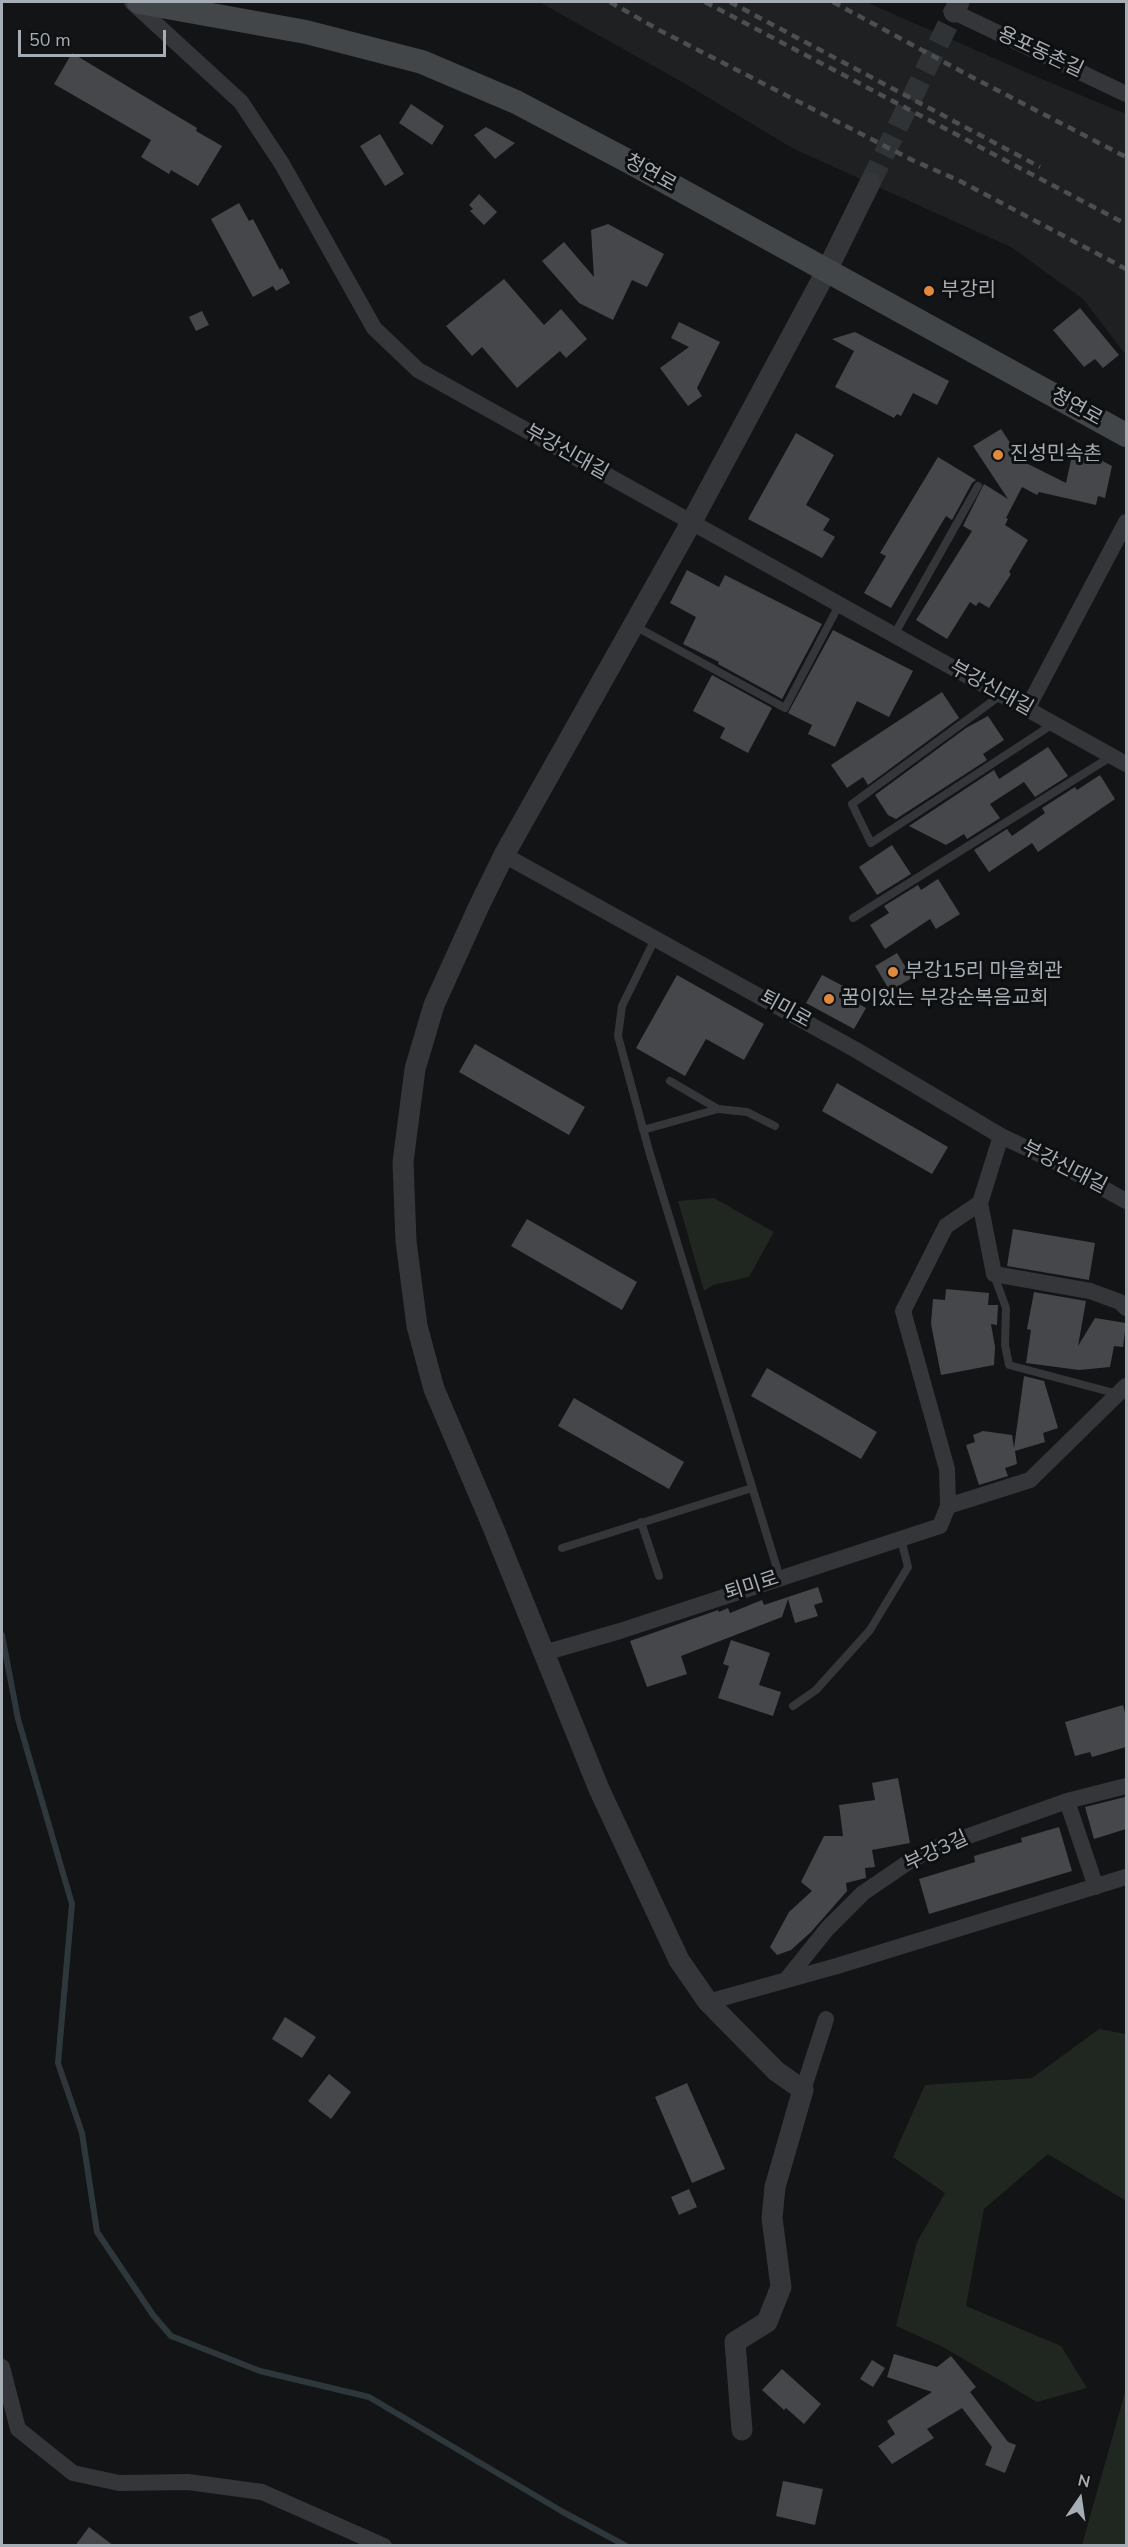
<!DOCTYPE html>
<html>
<head>
<meta charset="utf-8">
<style>
	body { margin:0 }
	#map { position:relative; width:1128px; height:2547px; overflow:hidden; background:#131415; font-family:"Nunito Sans",sans-serif }
	canvas { display:block }
	.frame { position:absolute; inset:0; border:3px solid #a6adb4; pointer-events:none }
	.north { position:absolute; left:1050px; top:2469px; width:60px; height:60px; -webkit-text-stroke:4px #0e0f10; paint-order:stroke; rotate:13deg; font-size:16px; font-weight:700; line-height:24px; text-align:center; color:#a6adb4 }
	.north::after { content:''; display:block; margin:auto; width:21px; height:27px; background:#a6adb4; clip-path:polygon(50% 0,100% 100%,50% 72%,0 100%) }
	.scale { position:absolute; left:18px; top:30px; width:148px; height:27px; box-sizing:border-box; border:3px solid #a6adb4; border-top:0; padding-left:8px; font-size:18px; line-height:21px; white-space:nowrap; color:#a6adb4; -webkit-text-stroke:4px #0e0f10; paint-order:stroke }
</style>
</head>
<body>
<div id="map">
<canvas width="1128" height="2547"></canvas>
<div class="frame"></div>
<div class="north">N</div>
<div class="scale">50 m</div>
</div>
<script>
const ctx = document.querySelector('canvas').getContext('2d');
ctx.lineJoin = 'round';
function fill(path, color) { ctx.fillStyle = color; ctx.fill(path, 'evenodd'); }
const toPath = rows => new Path2D(rows.map(r => 'M' + r).join(''));
function stroke(path, color, width, dash) { ctx.strokeStyle = color; ctx.lineWidth = width; ctx.lineCap = dash ? 'butt' : 'round'; ctx.setLineDash(dash || []); ctx.stroke(path); }
function drawText(font, color, halo, rows, align = 'center') {
  ctx.font = font + ' "Nunito Sans","Noto Sans KR",sans-serif'; ctx.lineWidth = 6; ctx.setLineDash([]); ctx.textBaseline = 'middle'; ctx.strokeStyle = halo; ctx.fillStyle = color; for (const [text, x, y, turn = 0] of rows) {
    ctx.save(); ctx.translate(x, y); ctx.rotate((+turn || 0) * Math.PI / 180); ctx.textAlign = isNaN(turn) ? turn : align; if (halo) ctx.strokeText(text, 0, 0); ctx.fillText(text, 0, 0); ctx.restore();
  }
}
fill(toPath([
	[539,2,866,2,1037,77,1126,114,1126,355,1083,299,1011,247,794,149,684,83]
]), '#1f2022');
fill(toPath([
	[714,1198,774,1232,749,1277,713,1285,704,1291,678,1201],
	[1099,2029,1126,2034,1126,2201,1048,2154,984,2209,966,2306,1061,2346,1087,2388,1037,2402,943,2347,896,2326,917,2242,945,2193,893,2157,925,2085,1032,2078],
	[1126,2389,1126,2545,1082,2545]
]), '#202720');
stroke(toPath([
	[2,1635,18,1719,72,1904,58,2063,82,2133,97,2232,153,2315,171,2336,260,2371,369,2397,563,2512,626,2546]
]), '#2e383c', 6);
fill(toPath([
	[72,53,197,128,196,131,222,146,198,186,171,170,169,174,141,157,151,140,54,84],
	[411,104,444,126,432,145,399,123],
	[486,127,515,143,495,159,474,135],
	[380,134,404,174,385,186,360,146],
	[479,194,497,212,484,225,470,211,473,209,469,205],
	[239,203,249,221,253,219,280,270,282,268,290,283,276,291,273,286,253,297,211,219],
	[608,224,664,254,647,287,632,280,613,320,579,303,542,261,564,242,594,277,591,230],
	[504,279,544,325,561,309,587,339,566,358,560,351,517,388,482,347,472,356,446,326],
	[1080,308,1119,355,1103,368,1095,359,1084,367,1053,330],
	[202,311,209,325,196,331,189,317],
	[679,322,720,342,697,388,702,396,688,406,660,368,689,347,671,338],
	[855,332,949,381,937,405,913,393,901,416,897,414,894,418,835,387,854,351,832,339],
	[1001,429,1022,461,1066,483,1074,446,1112,466,1105,498,1098,496,1096,505,1039,492,1037,495,1022,487,1006,518,1008,519,1005,525,1028,540,1009,572,1011,574,989,608,979,602,976,606,970,602,947,639,916,620,972,531,963,526,984,484,1008,499,973,446],
	[796,433,834,455,806,505,830,519,823,530,835,537,822,558,748,519],
	[938,457,976,480,972,483,952,520,946,516,891,608,864,593,886,556,880,553],
	[687,570,719,587,725,575,822,624,782,699,718,664,719,662,683,644,696,617,670,603],
	[833,630,913,671,889,717,857,701,835,747,808,734,812,725,788,713],
	[712,675,772,708,748,753,720,738,725,728,693,711],
	[942,692,959,718,868,785,863,777,847,788,831,765],
	[988,716,1004,740,983,754,987,760,896,819,888,815,875,795,966,728],
	[1048,747,1068,776,1035,797,1024,782,990,804,1000,818,967,839,964,834,946,845,909,826,994,770,999,779],
	[1100,775,1115,799,1038,852,1032,843,989,872,974,850,1007,829,1012,836,1045,813,1042,808,1075,787,1077,790],
	[892,845,911,874,877,895,859,867],
	[938,879,960,914,936,929,930,919,885,949,870,925,889,913,884,906,918,885,921,890],
	[897,953,912,978,890,991,875,966],
	[677,975,764,1024,744,1060,706,1039,685,1076,636,1048],
	[822,975,845,987,841,994,866,1008,854,1029,806,1003],
	[475,1044,585,1107,569,1135,459,1072],
	[837,1083,948,1147,932,1174,822,1111],
	[527,1219,637,1282,622,1310,511,1246],
	[1013,1229,1095,1243,1089,1280,1007,1266],
	[946,1289,989,1293,988,1305,998,1305,997,1325,991,1324,995,1347,994,1365,941,1375,931,1324,933,1299,945,1300],
	[1034,1292,1086,1301,1078,1346,1095,1318,1126,1323,1123,1347,1114,1346,1110,1367,1079,1370,1026,1363,1031,1330,1027,1329],
	[767,1368,877,1432,861,1459,751,1396],
	[1024,1376,1044,1381,1058,1428,1043,1433,1045,1442,1015,1451,1017,1464,1005,1468,1008,1476,979,1485,966,1445,975,1442,973,1435,983,1431,1012,1435,1014,1448],
	[574,1398,684,1462,669,1489,558,1426],
	[818,1587,823,1602,814,1605,818,1616,795,1623,788,1599,782,1617,681,1656,687,1674,647,1687,630,1641,718,1610,719,1612,728,1608,730,1613,762,1600,764,1605],
	[731,1640,770,1653,759,1685,781,1692,773,1716,718,1698,729,1666,723,1664],
	[1123,1705,1126,1717,1126,1747,1092,1757,1090,1752,1075,1756,1065,1722],
	[898,1778,910,1843,872,1850,875,1867,865,1868,866,1878,846,1883,847,1891,811,1932,791,1950,777,1955,770,1947,789,1912,812,1891,801,1882,824,1836,843,1836,839,1805,875,1800,872,1783],
	[1125,1797,1126,1829,1094,1839,1085,1807],
	[1059,1827,1072,1871,929,1914,919,1879,975,1862,974,1856,1022,1842,1021,1838],
	[285,2017,316,2037,302,2058,272,2039],
	[329,2074,351,2092,331,2119,308,2101],
	[687,2083,725,2169,692,2183,655,2097],
	[689,2189,697,2207,679,2215,671,2197],
	[894,2354,937,2367,951,2356,976,2387,970,2392,1008,2442,1016,2445,1005,2473,985,2465,992,2447,962,2408,927,2429,934,2438,892,2464,878,2446,895,2434,887,2421,932,2392,887,2377],
	[872,2360,885,2368,873,2387,860,2379],
	[782,2369,821,2404,804,2424,786,2408,784,2410,762,2390],
	[783,2481,823,2489,815,2525,776,2516],
	[89,2527,114,2546,75,2546]
]), '#45474a');
stroke(toPath([
	[870,183,954,12]
]), '#303335', 21, [21, 10]);
stroke(toPath([
	[633,625,785,708,839,605],
	[894,635,978,486],
	[1001,695,852,804,871,843,1053,724],
	[853,918,1112,756],
	[655,939,622,1006,618,1036,649,1151,780,1578],
	[670,1081,718,1109],
	[643,1130,718,1109,747,1112,775,1126],
	[994,1275,1006,1308,1005,1345,1009,1365,1118,1394],
	[641,1522,659,1576],
	[562,1548,752,1488],
	[793,1706,816,1690,870,1630,908,1567,901,1539]
]), '#353639', 8);
stroke(toPath([
	[132,2,241,102,282,164,374,328,418,370,1126,764],
	[954,12,1126,94],
	[1027,709,1126,522],
	[504,855,856,1050,1001,1136,980,1203,946,1226,903,1311,947,1469,948,1506],
	[1001,1136,1056,1162,1126,1201],
	[980,1203,994,1274,1090,1291,1120,1302,1126,1308],
	[544,1653,620,1631,940,1526,948,1506,1030,1480,1126,1386],
	[1067,1801,1096,1887],
	[786,1980,827,1929,863,1893,910,1861,935,1848,1067,1801,1126,1786],
	[708,2002,837,1966,1126,1877],
	[803,2090,826,2019],
	[2,2367,18,2429,73,2473,119,2483,188,2482,262,2492,384,2546]
]), '#353639', 16);
stroke(toPath([
	[954,12,959,2],
	[742,2430,735,2342,767,2322,781,2287,772,2218,775,2187,803,2090,776,2071,708,2002,679,1960,599,1789,493,1527,434,1389,417,1326,406,1241,403,1162,415,1069,434,1005,479,906,504,855,691,523,826,272,870,183]
]), '#353639', 21);
stroke(toPath([
	[139,2,306,32,422,62,516,102,626,160,1126,435]
]), '#434649', 24);
stroke(toPath([
	[610,2,659,30,912,160,960,181,1126,269],
	[705,2,1126,224],
	[730,2,1040,167],
	[833,2,968,75,1126,157]
]), '#4c4f52', 4.5, [8, 6]);
for (const [x, y, r, color] of [
	[929,291,6,"#e18a3f"],
	[998,455,6,"#e18a3f"],
	[893,972,6,"#e18a3f"],
	[829,999,6,"#e18a3f"]
]) { const dot = new Path2D(); dot.arc(x, y, r, 0, 2 * Math.PI); ctx.fillStyle = color; ctx.fill(dot); stroke(dot, '#0e0f10', 2); }
drawText('20px', '#a6adb4', '#0e0f10', [
	["용포동촌길",1040,53,25],
	["청연로",650,174,29],
	["청연로",1076,408,29],
	["부강신대길",566,453,29],
	["부강신대길",991,689,29],
	["퇴미로",785,1010,29],
	["부강신대길",1064,1168,27],
	["퇴미로",752,1587,-18],
	["부강3길",937,1852,-25]
]);
drawText('20px', '#a6adb4', '#0e0f10', [
	["부강리",941,291],
	["진성민속촌",1010,455],
	["부강15리 마을회관",905,972],
	["꿈이있는 부강순복음교회",841,999]
], 'left');
</script>
</body>
</html>
